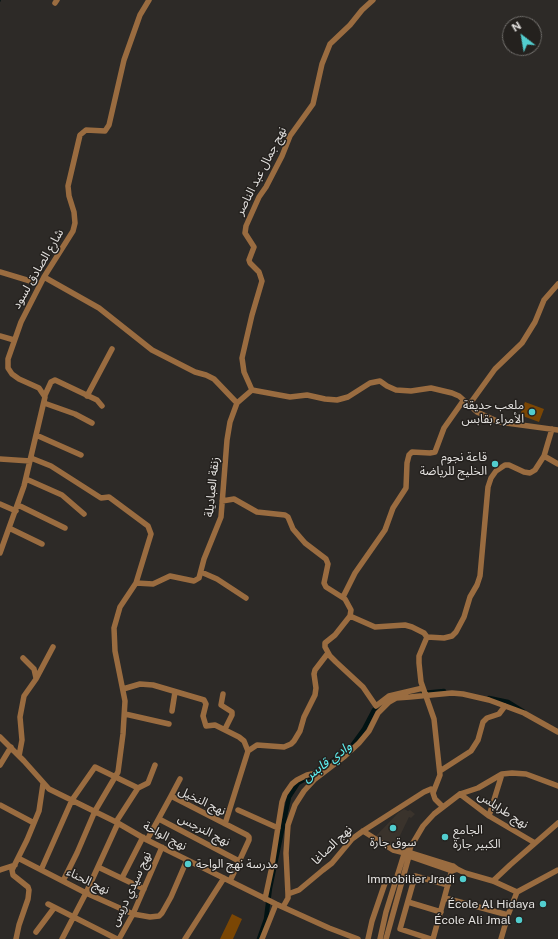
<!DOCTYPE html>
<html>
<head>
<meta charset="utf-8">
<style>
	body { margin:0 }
	#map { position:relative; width:558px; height:939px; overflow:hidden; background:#2d2a27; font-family:"Public Sans",sans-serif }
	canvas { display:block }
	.north { position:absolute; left:502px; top:16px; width:40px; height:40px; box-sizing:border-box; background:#24211e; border:1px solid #706e6b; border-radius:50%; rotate:329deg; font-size:11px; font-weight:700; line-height:16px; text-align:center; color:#e3e1df }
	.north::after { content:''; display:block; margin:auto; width:14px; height:18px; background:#52cdce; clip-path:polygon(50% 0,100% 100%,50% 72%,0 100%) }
</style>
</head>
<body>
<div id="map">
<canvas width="558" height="939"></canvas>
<div class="north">N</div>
</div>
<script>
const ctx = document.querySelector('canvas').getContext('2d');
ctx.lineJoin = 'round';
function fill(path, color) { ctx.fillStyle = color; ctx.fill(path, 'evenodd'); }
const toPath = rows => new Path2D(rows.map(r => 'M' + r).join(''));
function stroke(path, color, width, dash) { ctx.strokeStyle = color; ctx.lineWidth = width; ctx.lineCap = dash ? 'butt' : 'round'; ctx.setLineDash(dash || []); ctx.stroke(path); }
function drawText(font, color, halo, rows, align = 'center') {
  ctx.font = font + ' "Public Sans","Noto Sans Arabic",sans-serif'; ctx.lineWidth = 3; ctx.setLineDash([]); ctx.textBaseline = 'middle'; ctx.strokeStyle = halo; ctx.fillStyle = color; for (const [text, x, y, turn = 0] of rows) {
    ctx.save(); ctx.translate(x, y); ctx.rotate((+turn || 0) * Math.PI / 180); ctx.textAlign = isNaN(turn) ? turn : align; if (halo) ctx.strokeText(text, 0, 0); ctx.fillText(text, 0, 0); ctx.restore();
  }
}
fill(toPath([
	[404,809,408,811,410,810,415,814,411,818,409,817,393,850,374,838,398,813]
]), '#3a332c');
fill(toPath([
	[525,402,544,409,539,422,520,415],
	[232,914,242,919,233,939,220,939]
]), '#7a4604');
stroke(toPath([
	[0,1,0,0]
]), '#021313', 1.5);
stroke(toPath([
	[423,693,444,691],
	[489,698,508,702,524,712],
	[259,939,266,919,270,888,289,797,298,783,316,773,351,747,364,729,374,710,380,704]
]), '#021313', 4.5);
stroke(toPath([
	[55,3,57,0],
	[0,272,40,284],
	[44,277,99,308,152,350,195,372,206,375,214,379,237,403,252,390,290,397,307,395,325,399,337,400,348,397,370,383,380,381,387,386,396,390,411,391,431,388,452,393,459,396,477,412,499,422,558,430],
	[0,336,14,340],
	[252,390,244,372,242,358,252,315,262,281,259,272,250,263,249,260,254,247,245,233,246,226,259,197,266,187,282,156,290,136,313,104,322,64,330,44,350,25,362,10,373,0],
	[45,395,51,382,55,380,97,400,102,406],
	[87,396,112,349],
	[44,403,75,414,92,423],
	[469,405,495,369,522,343,535,322,544,300,558,284],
	[36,435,81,455],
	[544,456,558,464],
	[31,458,51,466,101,498,109,497,148,526,151,534,136,583,120,607,114,628,115,651,125,701,123,734,118,772,95,811,77,853,63,881],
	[0,459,30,461],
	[26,479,62,495,84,514],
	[222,501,234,499,257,512,285,515,288,517,293,529,305,543,326,559,328,564,324,583,326,587,345,599,351,610,350,616,335,635,325,643,325,647,330,656,336,662,363,687,376,706,389,696,423,688],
	[0,504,16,511],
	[18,505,65,528],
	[9,528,42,544],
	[0,553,24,486,45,397,39,388,19,379,12,374,8,368,8,359,21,322,44,277,73,231,75,223,74,212,69,196,68,186,80,135,86,130,105,131,109,125,124,60,140,15,149,0],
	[201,572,217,579,246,598],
	[136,583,153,584,170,576,194,581,199,578,204,559,221,517,227,440,230,422,237,403],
	[343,597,355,573,385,530,393,508,406,488,407,463,409,455,412,452,430,453,435,452,444,428,463,401],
	[350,616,375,627,405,625,412,627,424,633,427,637],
	[23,658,34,669,36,678],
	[123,689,140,684,153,685,204,700,206,704,203,716,206,726,215,725,239,737,244,741,248,751],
	[223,694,221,705,232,712,232,715,225,729],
	[172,711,175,692],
	[125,714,169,724],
	[0,737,24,761,49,789,116,822,147,840,276,904,329,928,358,939],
	[19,756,22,740,20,717,24,696,36,679,53,647],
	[0,765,11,747],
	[440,771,471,751,478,740,483,722,487,718,499,714,505,706],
	[138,788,148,783,155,765],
	[460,794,489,816,535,843],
	[171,796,180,779],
	[0,805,34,823],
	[443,807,435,799,433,793,440,775,434,719,421,682,419,663,419,656,427,637,444,638,452,636,456,632,464,617,470,597,477,585,480,576,488,487,491,478,496,471,505,465,509,465,524,472,530,473,535,470,544,456,552,429],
	[238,810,278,828],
	[489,816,502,774],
	[159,819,239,861],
	[225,824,248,751,257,745,284,747,291,744,294,741,300,731,304,717,315,695,316,688,314,674,315,670,328,653],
	[363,831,393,850,405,853],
	[147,840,171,796,247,835,249,837,249,840,230,881],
	[405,851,453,866,457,869,465,873,493,881,517,892],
	[406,855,452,871,455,870],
	[18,858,86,893,133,914,150,917,159,916,162,913,171,897,187,860],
	[98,867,144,889],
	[0,870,15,865],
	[41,870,72,800,95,767,138,788,116,822],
	[122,878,143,837],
	[493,881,510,865,558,823],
	[517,892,558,870],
	[288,894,299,890,323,870,332,863,352,839,363,831,424,792,431,789,433,790],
	[445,898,508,915],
	[265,899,271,871,282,802,285,794,292,784,297,780,307,775,322,772],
	[408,902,441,912],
	[48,904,117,939],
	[283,907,288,898,288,894,286,853,288,825,295,805,304,791,315,779,345,756,359,743,369,731,378,713,389,702,396,698,410,697,452,693,463,694,489,700,524,713,558,732],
	[36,932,54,908],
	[16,939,19,925,28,899,29,890,28,887,13,875,12,870,27,840,39,811,43,784],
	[62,939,86,893,118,823],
	[119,939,133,914,162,847],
	[185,939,224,878],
	[262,939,276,904],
	[368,939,372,921,385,883],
	[380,939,386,912,405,851,410,848,423,826,434,814,460,794,478,788,502,774,512,773,526,774,558,786],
	[386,939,409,856,410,849],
	[431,939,400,929,415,876,448,885],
	[433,939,453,866],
	[501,939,508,915,517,892]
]), '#9a6c40', 5.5);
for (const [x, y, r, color] of [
	[532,412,4,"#52cdce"],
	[495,464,4,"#52cdce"],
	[393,828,4,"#52cdce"],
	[445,837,4,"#52cdce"],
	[188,864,4,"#52cdce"],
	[463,879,4,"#52cdce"],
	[543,904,4,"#52cdce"],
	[519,920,4,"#52cdce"]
]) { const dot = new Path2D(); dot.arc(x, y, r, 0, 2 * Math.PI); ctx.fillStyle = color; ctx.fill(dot); stroke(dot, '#24211e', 1.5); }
drawText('12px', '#e3e1df', '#24211e', [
	["نهج جمال عبد الناصر",261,171,-63],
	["شارع الصادق لسود",38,269,-60],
	["زنقة العباديلة",212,487,-84],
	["نهج النخيل",202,801,26],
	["نهج طرابلس",503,810,33],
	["نهج النرجس",204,830,27],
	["نهج الواحة",165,836,28],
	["نهج الصاغا",332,845,-44],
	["نهج الحناء",88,881,26],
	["نهج سيدي دريس",131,889,-65]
]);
drawText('12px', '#e3e1df', '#24211e', [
	["ملعب حديقة",524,405],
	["الأمراء بقابس",524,419],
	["قاعة نجوم",487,457],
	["الخليج للرياضة",487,471],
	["الجامع",453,830,"left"],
	["الكبير جارة",453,844,"left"],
	["سوق جارة",393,842,"center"],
	["مدرسة نهج الواحة",196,864,"left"],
	["Immobilier Jradi",455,879],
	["École Al Hidaya",535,904],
	["École Ali Jmal",511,920]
], 'right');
drawText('italic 13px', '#61f5f6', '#24211e', [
	["وادي قابس",327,762,-37]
]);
</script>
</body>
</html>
